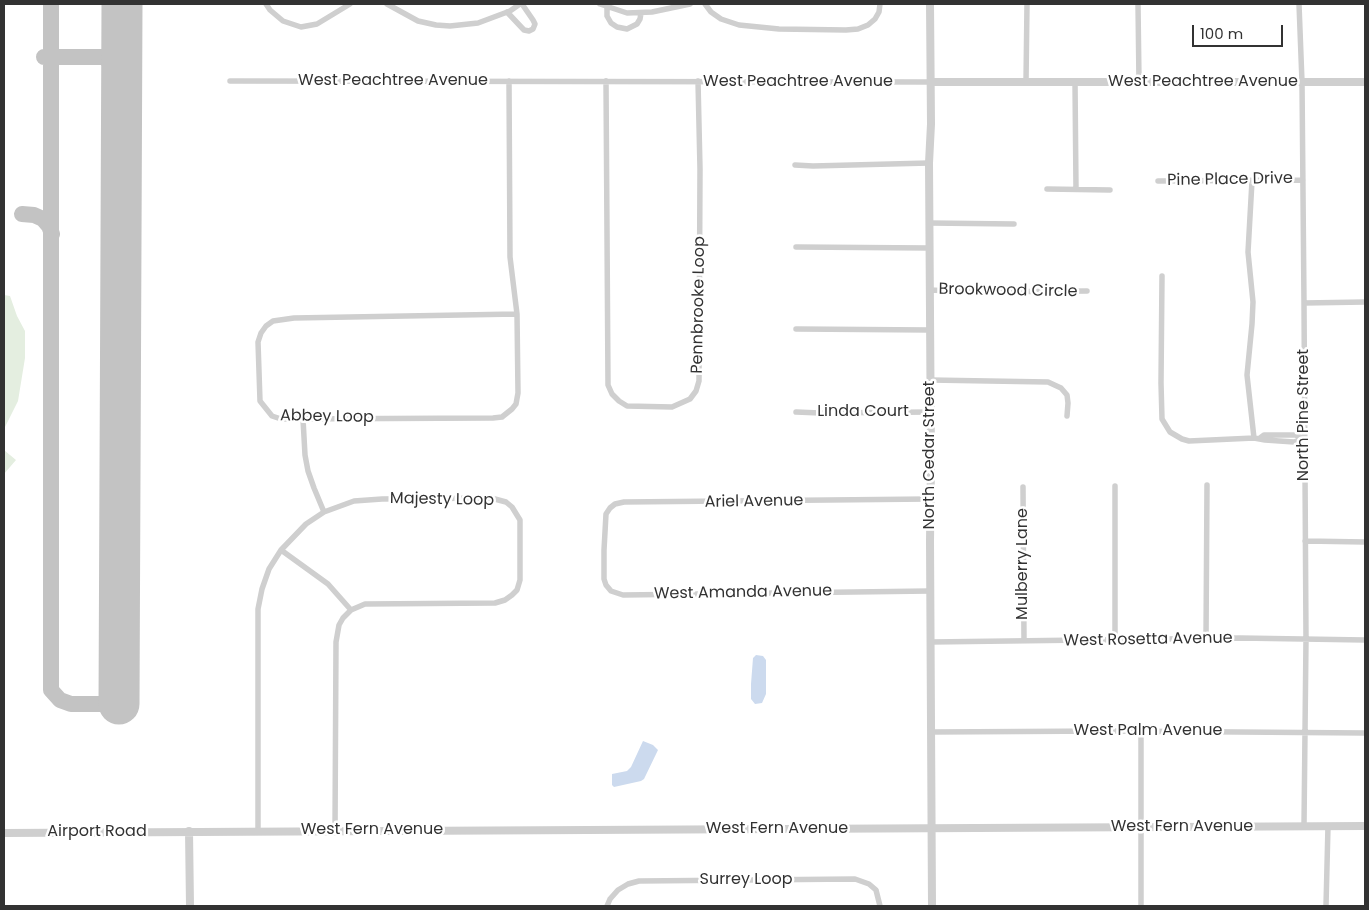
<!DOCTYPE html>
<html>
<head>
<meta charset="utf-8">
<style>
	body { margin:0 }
	#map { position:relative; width:1369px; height:910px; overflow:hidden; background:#fff; font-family:Poppins,sans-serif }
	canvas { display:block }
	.frame { position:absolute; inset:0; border:5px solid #323232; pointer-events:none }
	.scale { position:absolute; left:1192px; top:25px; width:91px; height:22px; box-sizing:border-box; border:2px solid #323232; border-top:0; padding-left:6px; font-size:15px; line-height:18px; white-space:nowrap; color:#323232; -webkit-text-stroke:4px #fff; paint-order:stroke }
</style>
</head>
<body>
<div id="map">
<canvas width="1369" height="910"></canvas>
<div class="frame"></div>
<div class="scale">100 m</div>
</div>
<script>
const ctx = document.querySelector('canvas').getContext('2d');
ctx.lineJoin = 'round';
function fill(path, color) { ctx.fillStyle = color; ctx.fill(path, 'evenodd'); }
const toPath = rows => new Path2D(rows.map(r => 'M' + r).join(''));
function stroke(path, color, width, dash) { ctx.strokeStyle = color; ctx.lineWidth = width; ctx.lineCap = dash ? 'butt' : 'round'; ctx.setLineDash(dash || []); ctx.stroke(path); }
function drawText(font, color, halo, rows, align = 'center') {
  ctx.font = font + ' Poppins,sans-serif'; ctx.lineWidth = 5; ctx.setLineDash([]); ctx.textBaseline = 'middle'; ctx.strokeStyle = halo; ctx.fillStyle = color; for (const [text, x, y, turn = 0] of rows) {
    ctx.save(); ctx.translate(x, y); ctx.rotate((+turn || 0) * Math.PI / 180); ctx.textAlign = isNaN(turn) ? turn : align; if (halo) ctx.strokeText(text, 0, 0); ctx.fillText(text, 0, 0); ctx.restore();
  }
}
fill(toPath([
	[4,295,10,296,17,316,25,331,25,358,18,401,4,429],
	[4,450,16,460,4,474]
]), '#e4eee0');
fill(toPath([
	[756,655,763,656,766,660,766,694,762,703,755,704,751,699,751,684,753,658],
	[643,741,653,745,658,750,644,779,641,781,614,787,612,785,612,774,627,771,631,767]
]), '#ccdaee');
stroke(toPath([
	[51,4,51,690,60,700,71,704,119,704],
	[44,57,103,57,115,64,122,73],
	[103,57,109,55,122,41],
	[22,214,34,215,43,219,49,226,52,234]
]), '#c3c3c3', 16);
stroke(toPath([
	[119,704,122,4]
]), '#c3c3c3', 41);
stroke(toPath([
	[266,4,270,10,283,21,301,27,317,24,350,4],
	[387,4,418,21,436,25,450,26,478,23,510,11,520,4],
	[600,4,627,13,652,12,690,4],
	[705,4,711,12,721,19,739,25,779,29,846,30,858,29,868,25,875,19,879,12,880,4],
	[1138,4,1139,82],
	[1299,4,1302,82,1304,303,1306,639,1304,826],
	[607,7,607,16,611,23,617,27,627,29,637,24,640,19,641,13],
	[507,12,524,30,529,31,533,29,535,24,533,20,522,4],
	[230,81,930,82],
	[509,81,510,257,517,314,518,393,516,404,512,409,502,417,493,418,281,419,272,416,260,401,258,342,261,333,266,326,273,321,294,318,517,314],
	[606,81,608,385,612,394,619,401,627,406,672,407,690,399,696,391,699,381,700,169,698,81],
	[1026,82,1027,4],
	[1075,82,1076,189],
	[795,165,813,166,929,163],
	[1158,181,1303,180],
	[1252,181,1248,252,1253,302,1252,324,1247,375,1254,438],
	[1047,189,1110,190],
	[929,223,1014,224],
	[796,247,929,248],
	[1162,276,1161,383,1162,419,1170,432,1182,439,1189,441,1254,438,1265,440,1294,442,1304,438],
	[930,290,971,292,1087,291],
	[1304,303,1365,302],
	[796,329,930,330],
	[930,380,1048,382,1061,388,1067,395,1068,403,1067,416],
	[796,412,820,413,931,412],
	[303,419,305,455,308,471,314,488,324,512],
	[1260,438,1264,435,1295,435,1304,438],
	[1115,486,1115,640],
	[1023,487,1024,640],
	[930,499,624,502,615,504,610,508,606,514,604,550,604,579,606,585,611,591,623,595,930,591],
	[1305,541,1365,542],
	[281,550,328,584,351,610],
	[1206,639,1207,485],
	[931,642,1240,638,1365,640],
	[931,732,1110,731,1365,733],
	[258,831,258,609,262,589,269,569,281,550,306,524,324,512,354,501,382,499,491,498,506,502,512,507,520,520,520,580,517,590,512,595,505,600,495,603,365,604,351,610,343,618,339,625,336,642,335,831],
	[607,906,610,899,618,890,628,884,639,881,855,879,869,884,876,890,880,906],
	[1141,906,1141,732],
	[1326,906,1328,826]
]), '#cfcfcf', 5.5);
stroke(toPath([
	[930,4,931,124,929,163,931,463,930,541,932,906],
	[930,82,1365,82],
	[189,831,190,906],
	[4,833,1365,826]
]), '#cfcfcf', 8);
drawText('16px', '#323232', '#fff', [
	["West Peachtree Avenue",393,81],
	["West Peachtree Avenue",798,82],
	["West Peachtree Avenue",1203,82],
	["Pine Place Drive",1230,180,-1],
	["Brookwood Circle",1008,291,1],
	["Pennbrooke Loop",699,305,-89],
	["Linda Court",863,412],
	["North Pine Street",1304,415,-90],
	["Abbey Loop",327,417,1],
	["North Cedar Street",930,455,-90],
	["Majesty Loop",442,500,1],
	["Ariel Avenue",754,502,-1],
	["Mulberry Lane",1023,564,-90],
	["West Amanda Avenue",743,593,-1],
	["West Rosetta Avenue",1148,640,-1],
	["West Palm Avenue",1148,731],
	["West Fern Avenue",1182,827],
	["West Fern Avenue",777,829],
	["West Fern Avenue",372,830],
	["Airport Road",97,832],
	["Surrey Loop",746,880]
]);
</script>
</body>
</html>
